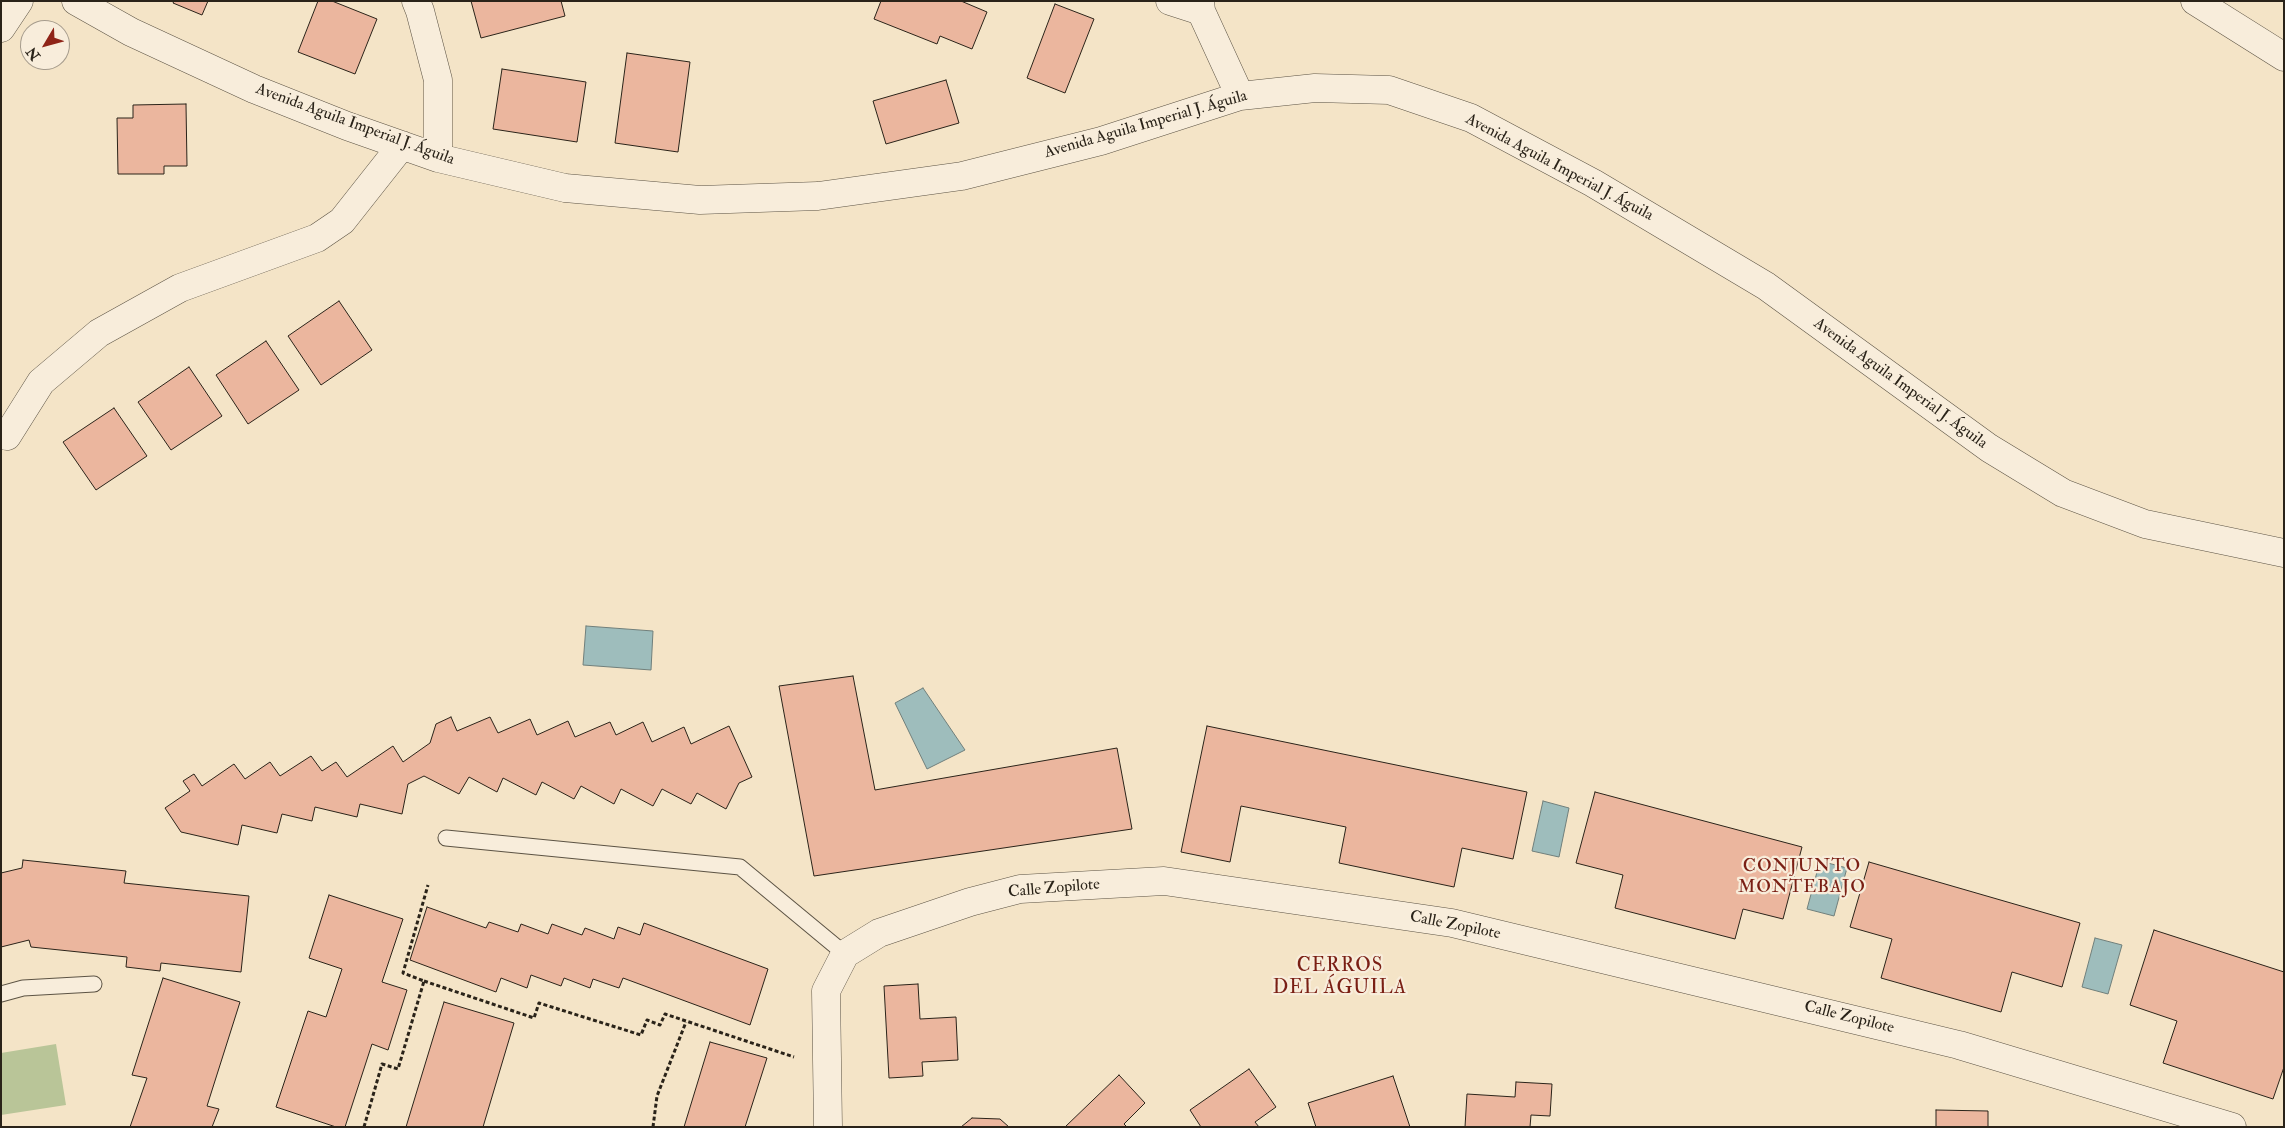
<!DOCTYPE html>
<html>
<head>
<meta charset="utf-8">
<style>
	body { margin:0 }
	#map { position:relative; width:2285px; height:1128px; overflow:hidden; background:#f4e4c7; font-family:"IM FELL Double Pica",serif }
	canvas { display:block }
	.frame { position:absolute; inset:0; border:2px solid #2a2319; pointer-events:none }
	.north { position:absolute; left:20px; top:20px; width:50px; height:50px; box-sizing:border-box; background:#f8eddb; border:1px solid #a69c8d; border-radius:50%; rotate:233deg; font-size:14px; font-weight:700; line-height:20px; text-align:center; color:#2a2319 }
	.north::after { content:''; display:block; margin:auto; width:18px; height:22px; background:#8f2418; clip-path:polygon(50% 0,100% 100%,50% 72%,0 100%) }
</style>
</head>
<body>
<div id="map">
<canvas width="2285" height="1128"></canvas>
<div class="frame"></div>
<div class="north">N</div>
</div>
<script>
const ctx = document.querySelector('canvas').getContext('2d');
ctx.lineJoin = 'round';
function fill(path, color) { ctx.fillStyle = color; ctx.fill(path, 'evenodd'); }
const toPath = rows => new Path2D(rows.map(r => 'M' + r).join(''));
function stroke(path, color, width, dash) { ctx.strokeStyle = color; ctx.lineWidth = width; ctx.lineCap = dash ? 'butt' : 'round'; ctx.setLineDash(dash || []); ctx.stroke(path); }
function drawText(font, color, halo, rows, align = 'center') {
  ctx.font = font + ' "IM FELL Double Pica",serif'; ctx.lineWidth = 4.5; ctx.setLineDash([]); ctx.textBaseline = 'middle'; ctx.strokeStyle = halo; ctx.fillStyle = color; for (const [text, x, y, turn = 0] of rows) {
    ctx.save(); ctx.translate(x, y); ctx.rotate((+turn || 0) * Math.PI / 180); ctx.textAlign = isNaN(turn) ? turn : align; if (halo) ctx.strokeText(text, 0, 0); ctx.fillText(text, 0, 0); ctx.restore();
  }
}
fill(toPath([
	[56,1044,66,1105,1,1115,1,1053]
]), '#b9c598');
const water = toPath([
	[586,626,653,631,651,670,583,665,586,626],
	[923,688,965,750,927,769,895,703,923,688],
	[1543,801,1569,808,1559,857,1532,851,1543,801],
	[1820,861,1847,868,1834,916,1807,909,1820,861],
	[2095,938,2122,945,2108,994,2082,987,2095,938]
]);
fill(water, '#9ebdbc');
stroke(water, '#707f7b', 1);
const building = toPath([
	[174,1,208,1,202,15,173,3,174,1],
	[318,1,332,1,377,19,355,74,298,52,318,1],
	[471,1,561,1,565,16,481,38,471,1],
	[881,1,961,1,987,12,972,49,940,36,937,44,874,19,881,1],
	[1055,4,1094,19,1065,93,1027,78,1055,4],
	[627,53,690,62,678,152,615,143,627,53],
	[502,69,586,82,577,142,493,129,502,69],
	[946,80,959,123,886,144,873,101,946,80],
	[186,104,187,166,164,166,164,174,118,174,117,118,133,118,133,105,186,104],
	[339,301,372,350,321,385,288,336,339,301],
	[266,341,299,390,248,424,216,375,266,341],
	[189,367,222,416,171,450,138,402,189,367],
	[114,408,147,456,96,490,63,442,114,408],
	[853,676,875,790,1117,748,1132,829,814,876,779,686,853,676],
	[451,717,457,731,490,717,498,733,530,719,537,735,568,721,575,737,610,722,616,735,643,722,652,742,684,727,691,744,729,726,752,777,739,783,726,809,697,793,691,804,662,789,653,806,621,789,614,804,581,786,574,799,542,782,536,795,503,778,497,792,469,777,459,794,424,776,408,784,402,814,360,804,357,817,315,807,312,821,282,814,277,833,242,825,238,845,181,832,165,808,190,791,183,781,194,774,202,786,234,764,245,779,270,762,280,776,311,756,322,771,336,762,347,777,393,746,403,762,430,743,436,724,451,717],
	[1207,726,1527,792,1513,859,1462,848,1454,887,1339,863,1346,827,1241,806,1230,862,1181,852,1207,726],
	[1595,792,1802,847,1783,919,1743,909,1735,939,1615,908,1623,875,1576,863,1595,792],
	[23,860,126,871,124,883,249,896,241,972,161,963,160,971,126,967,127,957,31,947,29,940,1,947,1,873,22,868,23,860],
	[1869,862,2080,923,2062,987,2012,972,2001,1012,1881,978,1892,939,1850,927,1869,862],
	[329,895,403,919,382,982,407,990,388,1050,372,1044,345,1127,336,1127,276,1107,308,1011,326,1017,342,969,309,958,329,895],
	[427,907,486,928,489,922,518,932,521,924,548,934,552,924,582,935,585,928,614,939,618,927,640,935,644,923,768,969,750,1025,623,978,619,988,593,979,590,988,564,978,561,986,531,975,527,988,501,978,496,992,410,960,427,907],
	[2154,930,2284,972,2284,1067,2273,1099,2163,1063,2177,1021,2130,1005,2154,930],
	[163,978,240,1002,207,1106,219,1109,212,1127,130,1127,147,1078,132,1075,163,978],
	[918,984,920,1019,956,1017,958,1060,922,1062,923,1076,889,1078,884,986,918,984],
	[444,1002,514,1023,483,1127,406,1127,444,1002],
	[710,1042,767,1058,745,1127,684,1127,710,1042],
	[1249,1069,1276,1107,1255,1122,1259,1127,1201,1127,1190,1110,1249,1069],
	[1119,1075,1145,1103,1124,1124,1127,1127,1065,1127,1119,1075],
	[1393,1076,1410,1127,1316,1127,1308,1103,1393,1076],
	[1516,1082,1552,1084,1550,1116,1531,1115,1530,1127,1465,1127,1467,1094,1515,1097,1516,1082],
	[1936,1110,1988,1111,1988,1127,1936,1127,1936,1110],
	[972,1118,1000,1119,1009,1127,961,1127,972,1118]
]);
fill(building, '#ebb69e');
stroke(building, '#2a2319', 1);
const service = toPath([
	[446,838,740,867,845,954],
	[1,994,23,988,94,984]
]);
const minor = toPath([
	[76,1,131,32,254,89,347,126,438,158,565,188,700,200,818,196,962,176,1101,141,1240,96,1315,88,1389,90,1471,118,1593,183,1766,286,1989,448,2063,493,2145,524,2284,553],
	[416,1,420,11,438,80,438,158],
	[1170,1,1201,11],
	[1200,1,1201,11,1240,96],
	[2195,1,2284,57],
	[7,436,41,382,99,333,180,288,317,238,342,221,402,145],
	[828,1127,826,991,845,954,879,933,970,902,1020,889,1164,881,1452,923,1959,1045,2232,1127]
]);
const tertiary = toPath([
	[1,28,19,1]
]);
stroke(service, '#5c5344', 17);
stroke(minor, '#5c5344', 29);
stroke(tertiary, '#5c5344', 29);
stroke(toPath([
	[424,981,534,1018,539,1003,641,1035,647,1020,660,1025,665,1014,794,1057],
	[364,1127,382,1064,398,1069,424,981,403,973,428,885],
	[653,1127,657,1096,686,1022]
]), '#2a2319', 3, [4, 2.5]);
stroke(service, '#f8eddb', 15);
stroke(minor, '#f8eddb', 28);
stroke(tertiary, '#f8eddb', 28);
drawText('16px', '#2a2319', '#f8eddb', [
	["Avenida Aguila Imperial J. Águila",355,125,20],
	["Avenida Aguila Imperial J. Águila",1146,125,-16],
	["Avenida Aguila Imperial J. Águila",1559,168,28],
	["Avenida Aguila Imperial J. Águila",1900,384,36],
	["Calle Zopilote",1054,889,-5],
	["Calle Zopilote",1455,926,11],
	["Calle Zopilote",1849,1018,14]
]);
ctx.letterSpacing = '1px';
drawText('18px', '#7a1f14', '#f8eddb', [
	["CONJUNTO",1802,867],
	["MONTEBAJO",1802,888]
]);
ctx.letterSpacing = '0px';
ctx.letterSpacing = '1px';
drawText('19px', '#7a1f14', '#f8eddb', [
	["CERROS",1340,967],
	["DEL ÁGUILA",1340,989]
]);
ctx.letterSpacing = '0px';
</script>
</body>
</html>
